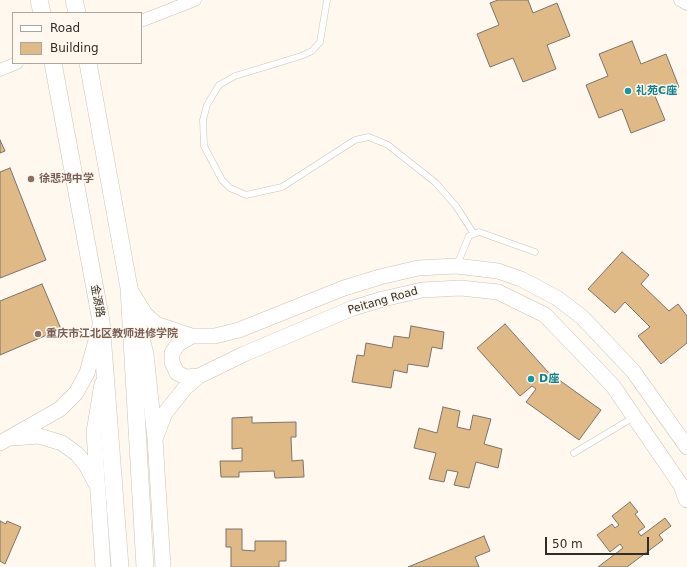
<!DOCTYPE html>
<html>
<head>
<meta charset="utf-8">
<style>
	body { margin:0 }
	#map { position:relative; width:687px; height:567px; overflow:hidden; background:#fff8ef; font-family:"DejaVu Sans",sans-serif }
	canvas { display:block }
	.legend { position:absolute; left:12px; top:12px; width:130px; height:52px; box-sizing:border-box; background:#fff8ef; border:1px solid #aca69f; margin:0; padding:5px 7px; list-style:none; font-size:12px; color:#302c28 }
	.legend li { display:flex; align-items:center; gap:8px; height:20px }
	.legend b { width:20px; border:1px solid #aca69f }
	.scale { position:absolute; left:545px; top:537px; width:104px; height:18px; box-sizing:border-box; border:2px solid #302c28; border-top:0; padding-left:5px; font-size:12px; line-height:14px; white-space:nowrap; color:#302c28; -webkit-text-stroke:3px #fff8ef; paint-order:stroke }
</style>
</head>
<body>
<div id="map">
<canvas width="687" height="567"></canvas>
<ul class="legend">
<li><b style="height:5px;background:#fff"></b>Road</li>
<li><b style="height:11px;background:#dfb986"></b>Building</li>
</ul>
<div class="scale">50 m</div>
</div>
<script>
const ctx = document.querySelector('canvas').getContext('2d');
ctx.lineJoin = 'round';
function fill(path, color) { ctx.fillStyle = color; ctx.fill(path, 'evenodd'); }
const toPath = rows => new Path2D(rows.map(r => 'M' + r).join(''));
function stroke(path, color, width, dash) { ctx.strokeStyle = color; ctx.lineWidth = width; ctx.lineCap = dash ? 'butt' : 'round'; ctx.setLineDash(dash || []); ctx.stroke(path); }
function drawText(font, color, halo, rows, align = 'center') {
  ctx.font = font + ' "DejaVu Sans","Noto Sans SC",sans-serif'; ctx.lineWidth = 3; ctx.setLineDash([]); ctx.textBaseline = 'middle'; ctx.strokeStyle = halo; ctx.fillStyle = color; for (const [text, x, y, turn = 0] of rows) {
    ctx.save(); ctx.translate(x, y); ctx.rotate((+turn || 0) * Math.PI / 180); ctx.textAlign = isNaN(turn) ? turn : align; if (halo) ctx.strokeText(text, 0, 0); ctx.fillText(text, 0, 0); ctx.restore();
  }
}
const building = toPath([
	[498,0,528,0,533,13,557,3,570,36,547,45,556,69,523,82,513,58,490,67,477,34,499,25,490,3,498,0],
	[632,41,641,64,666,54,679,87,655,96,665,120,631,133,622,109,599,118,586,85,608,76,599,54,632,41],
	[0,140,5,151,0,153,0,140],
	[10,168,46,260,0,278,0,172,10,168],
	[622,252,649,275,641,284,669,311,678,304,687,316,687,343,661,364,638,336,650,327,625,302,615,313,588,289,622,252],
	[42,284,61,329,0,355,0,301,42,284],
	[505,324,548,372,601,410,579,440,526,402,536,389,532,386,520,396,477,348,505,324],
	[411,326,444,332,442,349,432,347,428,367,408,364,407,373,394,370,391,388,352,382,357,355,364,356,366,343,392,348,394,336,409,338,411,326],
	[443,407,460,411,457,427,470,430,473,415,491,419,484,444,502,449,498,468,476,462,469,488,454,485,458,472,447,470,444,482,429,479,436,453,414,448,419,428,437,433,443,407],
	[252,417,252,423,296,422,296,437,291,437,292,461,303,460,304,477,275,478,274,471,239,472,239,477,221,477,220,461,242,461,242,448,232,449,232,418,252,417],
	[630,502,638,512,635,514,645,527,638,532,641,536,665,518,671,526,659,535,663,540,627,567,598,567,623,548,620,544,610,552,597,535,612,524,615,528,619,525,612,516,630,502],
	[0,521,6,524,7,521,21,527,5,564,0,561,0,521],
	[226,529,242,529,242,550,255,551,255,541,286,541,286,561,279,561,279,567,231,567,231,547,226,547,226,529],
	[484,536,490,551,475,557,479,567,408,567,484,536]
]);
fill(building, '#dfb986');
stroke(building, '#7c746b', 1);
const service = toPath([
	[327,0,320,42,312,51,301,56,235,76,219,85,207,105,203,120,204,146,222,180,230,188,246,195,282,187,355,140,369,137,388,145,436,183,456,206,474,234],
	[457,265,469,236,479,232,535,252],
	[574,453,634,417]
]);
const minor = toPath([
	[680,0,687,4],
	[141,21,195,0],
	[0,70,17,63]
]);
const tertiary = toPath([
	[129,288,145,314,156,324,192,336,215,336,239,330,344,288,380,277,418,268,456,266,498,271,521,279,557,298,582,317,633,371,687,447],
	[135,312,146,354,155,439,163,567],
	[192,336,178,344,172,353,172,362,177,373,186,377,199,376],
	[102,384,94,432,103,567],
	[13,438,39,436,62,443,77,454,86,465,95,482],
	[155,439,165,413,185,388,199,376,244,354,353,308,383,299,422,290,461,288,498,292,545,315,593,365,613,386,687,494],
	[0,443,60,409,76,393,87,373,100,326]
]);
const secondary = toPath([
	[39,0,42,13],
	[74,0,77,13],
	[53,63,101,321,120,567],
	[88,63,129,288,145,567],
	[683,488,687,499]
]);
stroke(service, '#cbc3b8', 7);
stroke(minor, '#cbc3b8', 13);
stroke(tertiary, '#cbc3b8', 16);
stroke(secondary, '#cbc3b8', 18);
stroke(service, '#fff', 6);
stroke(minor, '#fff', 12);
stroke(tertiary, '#fff', 15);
stroke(secondary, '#fff', 17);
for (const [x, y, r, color] of [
	[628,91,4,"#0f9aa8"],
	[31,179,4,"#8d6e63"],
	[38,334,4,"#8d6e63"],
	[531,379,4,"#0f9aa8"]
]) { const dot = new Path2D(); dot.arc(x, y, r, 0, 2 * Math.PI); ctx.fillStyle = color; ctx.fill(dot); stroke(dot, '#fff8ef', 1.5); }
drawText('bold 11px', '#0d838f', '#fff8ef', [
	["礼苑C座",636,91],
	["D座",539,379]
], 'left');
drawText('bold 11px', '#785e54', '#fff8ef', [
	["徐悲鸿中学",39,179],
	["重庆市江北区教师进修学院",46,334]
], 'left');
drawText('11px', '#302c28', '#fff8ef', [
	["金源路",97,301,80],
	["Peitang Road",383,301,-16]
]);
</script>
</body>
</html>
